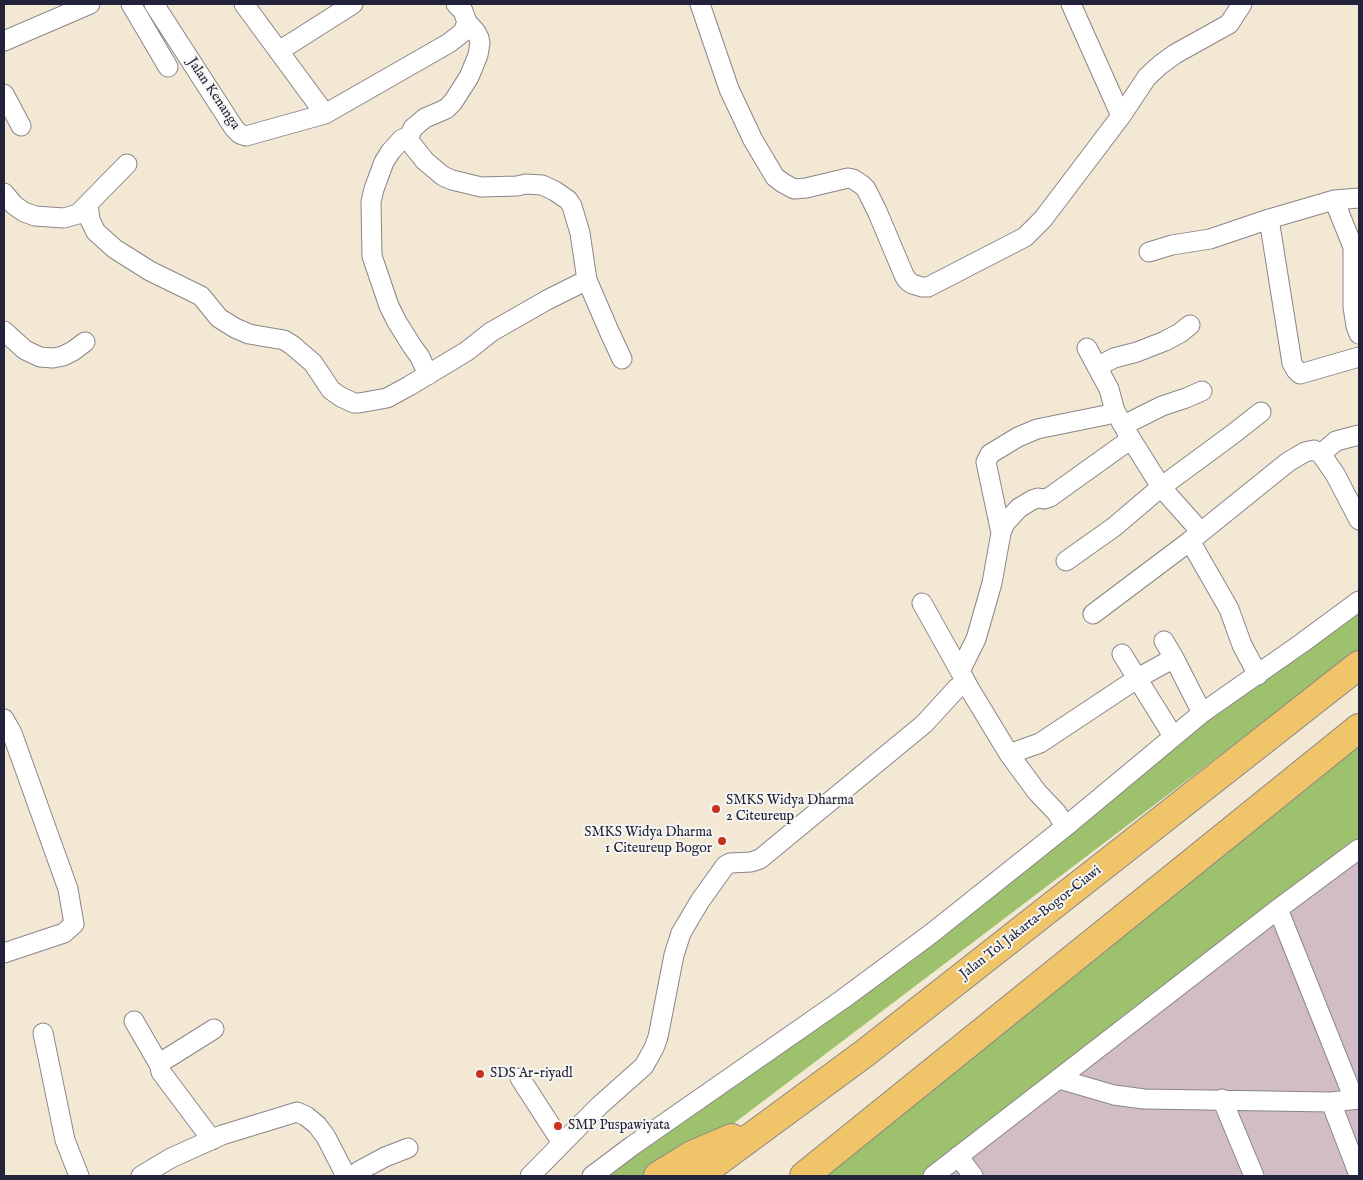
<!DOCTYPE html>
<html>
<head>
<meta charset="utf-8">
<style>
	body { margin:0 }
	#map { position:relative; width:1363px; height:1180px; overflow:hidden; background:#f3e8d4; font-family:"IM FELL English",serif }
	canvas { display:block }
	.frame { position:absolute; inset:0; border:5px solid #22223b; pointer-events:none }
</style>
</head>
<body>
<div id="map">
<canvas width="1363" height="1180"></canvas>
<div class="frame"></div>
</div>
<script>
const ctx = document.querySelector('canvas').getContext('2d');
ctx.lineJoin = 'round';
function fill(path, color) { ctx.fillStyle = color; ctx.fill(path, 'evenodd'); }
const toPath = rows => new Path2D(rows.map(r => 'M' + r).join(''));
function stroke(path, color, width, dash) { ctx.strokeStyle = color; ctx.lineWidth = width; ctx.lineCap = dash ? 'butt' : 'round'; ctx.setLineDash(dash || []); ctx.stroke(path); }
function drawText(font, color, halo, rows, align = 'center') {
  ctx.font = font + ' "IM FELL English",serif'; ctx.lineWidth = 4; ctx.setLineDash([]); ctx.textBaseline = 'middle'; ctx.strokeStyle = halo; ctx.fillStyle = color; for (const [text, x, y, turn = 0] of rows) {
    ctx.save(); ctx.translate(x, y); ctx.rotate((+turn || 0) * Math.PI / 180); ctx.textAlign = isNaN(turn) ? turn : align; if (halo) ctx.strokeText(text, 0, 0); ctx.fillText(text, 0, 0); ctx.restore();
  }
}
fill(toPath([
	[1359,821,1359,1176,944,1176]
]), '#d2bdc7');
fill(toPath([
	[1359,601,1359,650,692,1155,668,1176,592,1176,932,933],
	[1359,728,1359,844,937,1176,804,1176]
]), '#9dc16c');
const minor = toPath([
	[131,4,168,67],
	[154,4,234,128,240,134,246,136,325,114,449,43,463,32,467,22,463,11,456,4],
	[244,4,325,114],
	[700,4,729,89,753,140,775,177,783,183,794,189,806,188,848,178,853,179,862,185,866,189,877,211,904,275,907,280,912,284,922,287,928,287,1025,237,1043,219,1121,116,1147,77,1160,65,1175,54,1229,24,1242,4],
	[1071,4,1121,116],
	[467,22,476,32,479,38,480,43,478,55,469,77,453,102,446,109,425,118,413,128,409,137,410,142,425,161,443,176,452,180,481,187,517,186,526,184,542,185,555,191,568,200,572,206,580,233,587,280,609,331,622,359],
	[4,41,90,4],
	[279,51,353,4],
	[4,94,21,126],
	[409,137,402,139,391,151,384,162,374,189,371,202,372,256,389,306,397,322,412,346,420,357,428,375],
	[4,193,14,205,24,212,35,216,64,218,78,214,127,164],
	[1334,200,1353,247,1353,307,1356,326,1359,334],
	[88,204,90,220,96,232,115,249,150,271,201,296,219,318,235,328,249,334,284,340,292,345,313,363,331,390,341,397,354,403,359,403,387,398,409,386,467,351,491,332,547,300,587,280],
	[1269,219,1292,363,1296,370,1300,374,1359,357],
	[1149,252,1172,245,1210,239,1269,219,1334,200,1359,198],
	[4,331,25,350,40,357,53,358,63,356,73,351,85,342],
	[1087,348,1109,389,1115,411,1131,439,1161,487,1201,532],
	[1097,367,1114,358,1137,352,1165,341,1180,333,1190,325],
	[1124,425,1162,406,1186,398,1202,391],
	[1321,454,1336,441,1359,435],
	[1001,533,986,462,990,454,1018,437,1037,429,1106,415,1115,411],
	[1190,541,1229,609,1242,645,1258,675],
	[1066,561,1114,527,1161,487,1233,434,1261,412],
	[922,603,960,671,969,688,1009,754,1037,792,1057,813,1065,827],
	[1093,614,1190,541,1288,462,1305,452,1314,450,1321,454,1335,474,1359,520],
	[1164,641,1174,658,1202,713],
	[1122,654,1173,736],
	[960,671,976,639,992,583,1001,533,1005,523,1019,508,1032,500,1038,498,1044,499,1050,497,1131,439],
	[4,719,12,733,68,889,74,924,64,933,4,953],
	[1009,754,1040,743,1138,678,1174,658],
	[1278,909,1354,1099],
	[134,1021,160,1066],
	[43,1033,65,1140,79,1176],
	[520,1078,562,1143],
	[1059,1079,1114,1095,1144,1099,1331,1102,1359,1099],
	[1222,1099,1254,1176],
	[1331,1102,1359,1175],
	[212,1140,161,1072,160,1066,163,1061,214,1029],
	[958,1156,973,1176],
	[141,1176,171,1158,222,1135,297,1112,306,1116,317,1125,326,1137,346,1176],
	[355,1176,359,1171,385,1157,408,1148],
	[530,1176,599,1106,644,1066,654,1048,658,1037,674,955,681,933,700,901,725,866,730,863,751,862,760,859,924,724,957,688,960,686,969,688],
	[592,1176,632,1146,843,999,932,933,1065,827,1202,713,1302,643,1359,601],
	[933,1176,1278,909,1359,849]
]);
const highway = toPath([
	[658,1176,692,1155,732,1138],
	[698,1176,865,1053,1359,665],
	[804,1176,1359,728]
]);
stroke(minor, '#8a8588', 21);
stroke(highway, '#8a8588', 30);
stroke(minor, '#fff', 19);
stroke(highway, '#f0c469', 28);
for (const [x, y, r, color] of [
	[716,809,5,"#c8321e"],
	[722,841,5,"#c8321e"],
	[480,1074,5,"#c8321e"],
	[558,1126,5,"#c8321e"]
]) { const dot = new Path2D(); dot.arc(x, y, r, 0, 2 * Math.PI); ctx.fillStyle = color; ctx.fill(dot); stroke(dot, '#f6f6f2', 2); }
drawText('14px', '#22223b', '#f6f6f2', [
	["Jalan Kenanga",213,94,56],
	["Jalan Tol Jakarta–Bogor–Ciawi",1031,923,-38]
]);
drawText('14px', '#22223b', '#f6f6f2', [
	["SMKS Widya Dharma",726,801],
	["2 Citeureup",726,817],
	["SMKS Widya Dharma",712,833,"right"],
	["1 Citeureup Bogor",712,849,"right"],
	["SDS Ar-riyadl",490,1074],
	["SMP Puspawiyata",568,1126]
], 'left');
</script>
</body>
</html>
